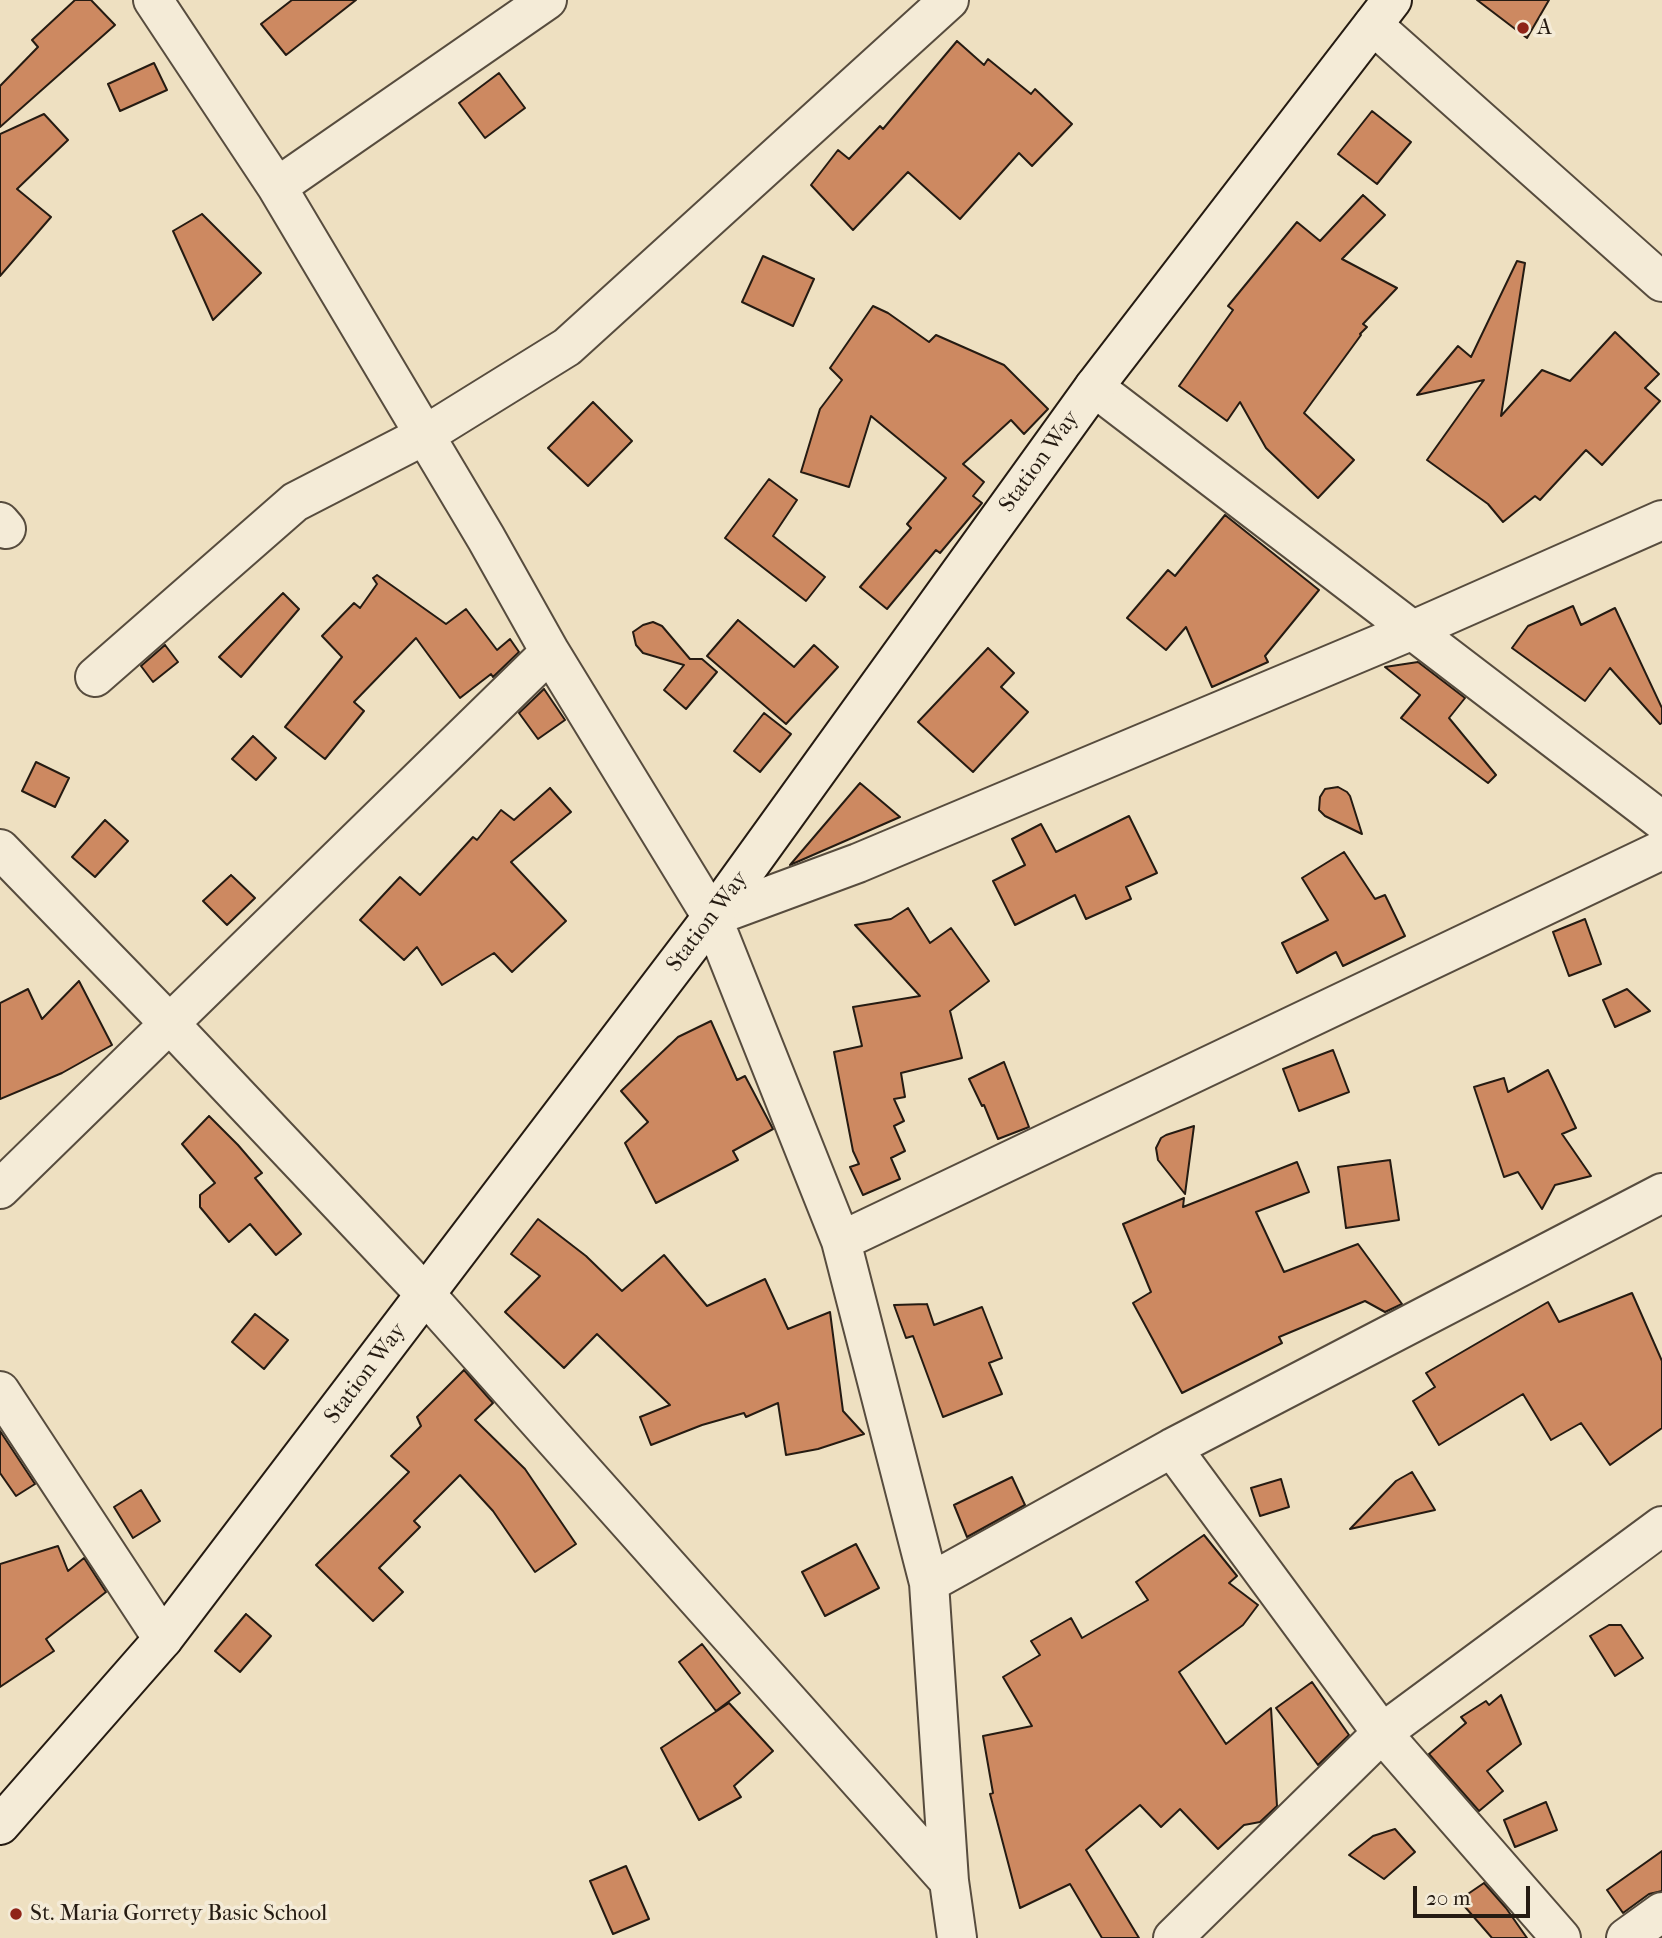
<!DOCTYPE html>
<html>
<head>
<meta charset="utf-8">
<style>
	body { margin:0 }
	#map { position:relative; width:1662px; height:1938px; overflow:hidden; background:#eee0c1; font-family:"IM FELL French Canon",serif }
	canvas { display:block }
	.scale { position:absolute; left:1413px; top:1886px; width:117px; height:32px; box-sizing:border-box; border:4px solid #251b12; border-top:0; padding-left:9px; font-size:21px; line-height:24px; white-space:nowrap; color:#251b12; -webkit-text-stroke:5px #f4ebd7; paint-order:stroke }
</style>
</head>
<body>
<div id="map">
<canvas width="1662" height="1938"></canvas>
<div class="scale">20 m</div>
</div>
<script>
const ctx = document.querySelector('canvas').getContext('2d');
ctx.lineJoin = 'round';
function fill(path, color) { ctx.fillStyle = color; ctx.fill(path, 'evenodd'); }
const toPath = rows => new Path2D(rows.map(r => 'M' + r).join(''));
function stroke(path, color, width, dash) { ctx.strokeStyle = color; ctx.lineWidth = width; ctx.lineCap = dash ? 'butt' : 'round'; ctx.setLineDash(dash || []); ctx.stroke(path); }
function drawText(font, color, halo, rows, align = 'center') {
  ctx.font = font + ' "IM FELL French Canon",serif'; ctx.lineWidth = 7; ctx.setLineDash([]); ctx.textBaseline = 'middle'; ctx.strokeStyle = halo; ctx.fillStyle = color; for (const [text, x, y, turn = 0] of rows) {
    ctx.save(); ctx.translate(x, y); ctx.rotate((+turn || 0) * Math.PI / 180); ctx.textAlign = isNaN(turn) ? turn : align; if (halo) ctx.strokeText(text, 0, 0); ctx.fillText(text, 0, 0); ctx.restore();
  }
}
const building = toPath([
	[75,0,91,0,115,25,0,127,0,86,38,47,32,40,75,0],
	[292,0,356,0,286,55,261,24,292,0],
	[1477,0,1549,0,1527,38,1477,0],
	[957,41,984,65,988,59,1031,94,1035,89,1072,124,1032,166,1019,153,960,219,908,172,853,230,811,185,838,150,849,159,880,126,883,129,957,41],
	[154,63,167,90,120,111,108,84,154,63],
	[499,73,525,108,485,138,459,103,499,73],
	[1372,111,1411,142,1377,184,1338,154,1372,111],
	[44,114,68,140,17,189,51,217,0,276,0,134,44,114],
	[1363,195,1385,215,1342,259,1397,288,1363,324,1367,327,1360,334,1361,335,1304,413,1354,460,1318,498,1266,448,1240,402,1227,421,1179,386,1233,310,1228,306,1297,222,1320,241,1363,195],
	[202,214,261,273,213,320,173,231,202,214],
	[763,256,814,279,793,326,742,302,763,256],
	[1517,261,1525,263,1501,416,1542,370,1570,381,1615,332,1659,374,1645,388,1660,401,1602,465,1586,450,1540,500,1535,496,1503,522,1488,504,1427,460,1484,380,1417,395,1458,346,1471,357,1517,261],
	[873,306,888,313,929,342,936,335,1004,365,1048,409,1024,434,1011,420,963,464,984,482,973,496,982,503,940,553,936,550,887,609,860,587,911,528,907,524,946,478,871,416,849,487,801,472,820,409,842,380,830,368,873,306],
	[593,402,632,441,588,486,548,448,593,402],
	[769,479,797,500,773,536,825,577,806,601,725,538,769,479],
	[1225,515,1319,590,1265,656,1268,662,1212,687,1186,627,1166,650,1127,618,1168,570,1175,576,1225,515],
	[377,575,446,624,466,609,497,650,510,639,519,652,493,677,491,674,460,698,416,638,354,702,364,711,325,759,285,727,342,657,322,636,354,603,360,608,377,584,373,578,377,575],
	[283,593,299,609,241,677,219,657,283,593],
	[1573,606,1581,625,1615,608,1662,708,1662,723,1660,724,1610,668,1585,701,1512,648,1528,626,1573,606],
	[738,620,794,667,814,645,838,667,786,724,707,656,738,620],
	[653,622,662,626,690,659,702,659,717,672,686,709,664,690,684,665,643,653,636,645,633,632,643,625,653,622],
	[165,645,178,662,153,682,141,666,165,645],
	[988,648,1014,673,1001,687,1028,712,973,772,918,722,988,648],
	[1418,662,1465,698,1449,718,1496,775,1488,783,1401,718,1420,695,1385,667,1418,662],
	[544,689,565,720,538,739,519,713,544,689],
	[764,713,791,734,760,772,734,751,764,713],
	[253,736,276,758,256,780,232,759,253,736],
	[36,762,69,778,55,807,22,791,36,762],
	[860,783,900,817,790,865,860,783],
	[1338,787,1347,792,1350,796,1362,834,1325,816,1319,810,1320,797,1325,789,1338,787],
	[550,788,571,812,511,862,566,921,512,972,494,953,442,985,417,947,404,960,360,920,400,877,420,895,473,837,477,840,501,810,514,820,550,788],
	[1129,816,1157,873,1126,887,1131,899,1086,919,1075,895,1015,925,993,881,1025,865,1012,839,1041,824,1056,852,1129,816],
	[105,820,128,841,95,877,72,857,105,820],
	[1344,852,1375,899,1385,895,1405,936,1343,966,1336,952,1297,973,1282,943,1328,920,1302,878,1344,852],
	[231,875,255,898,227,925,203,901,231,875],
	[908,908,930,943,951,928,989,981,950,1011,962,1058,901,1073,905,1097,894,1099,904,1121,894,1126,905,1151,891,1158,900,1179,863,1195,850,1167,859,1164,853,1151,834,1052,862,1046,853,1007,920,996,855,925,891,919,908,908],
	[1585,919,1601,964,1569,976,1553,932,1585,919],
	[79,981,112,1045,62,1073,0,1099,0,1003,28,989,42,1019,79,981],
	[1627,989,1650,1011,1615,1027,1603,1000,1627,989],
	[711,1021,737,1080,745,1076,773,1129,733,1151,738,1160,656,1203,625,1143,648,1122,621,1091,678,1037,711,1021],
	[1333,1050,1349,1092,1299,1111,1283,1069,1333,1050],
	[1004,1062,1029,1127,998,1139,984,1105,982,1106,969,1079,1004,1062],
	[1548,1070,1576,1128,1562,1134,1591,1176,1555,1185,1542,1209,1518,1172,1504,1177,1474,1087,1504,1078,1508,1092,1548,1070],
	[209,1116,238,1145,262,1173,255,1178,301,1234,276,1255,250,1224,229,1242,200,1207,200,1195,215,1183,182,1144,209,1116],
	[1194,1126,1185,1194,1158,1160,1156,1148,1161,1138,1166,1135,1194,1126],
	[1390,1160,1399,1220,1346,1228,1338,1167,1390,1160],
	[1297,1162,1309,1192,1256,1212,1284,1272,1358,1244,1402,1304,1385,1312,1365,1301,1279,1337,1282,1343,1182,1393,1133,1303,1151,1292,1123,1224,1184,1198,1183,1207,1297,1162],
	[538,1219,586,1256,622,1291,664,1255,707,1306,765,1279,788,1329,830,1312,843,1411,864,1434,818,1449,786,1455,778,1403,746,1417,744,1413,702,1425,651,1445,640,1417,670,1405,597,1334,564,1368,505,1312,540,1276,511,1254,538,1219],
	[1632,1293,1662,1361,1662,1428,1610,1465,1581,1423,1551,1440,1523,1394,1439,1445,1413,1401,1435,1387,1426,1373,1548,1302,1559,1322,1632,1293],
	[927,1304,934,1325,982,1307,1002,1358,989,1363,1002,1394,943,1417,913,1336,906,1338,894,1305,927,1304],
	[255,1314,288,1340,264,1369,232,1342,255,1314],
	[464,1370,493,1403,475,1420,525,1469,576,1544,535,1572,493,1511,460,1475,414,1521,420,1527,379,1568,403,1592,373,1621,316,1565,409,1472,391,1456,421,1426,417,1417,464,1370],
	[0,1431,35,1484,16,1496,0,1473,0,1431],
	[1412,1472,1435,1510,1350,1529,1396,1481,1412,1472],
	[1012,1477,1025,1505,967,1537,954,1505,1012,1477],
	[1281,1479,1289,1507,1260,1516,1251,1488,1281,1479],
	[141,1490,160,1521,133,1538,114,1507,141,1490],
	[1204,1535,1237,1576,1229,1583,1258,1605,1243,1625,1179,1672,1226,1744,1271,1708,1277,1806,1260,1822,1244,1825,1218,1849,1180,1809,1161,1827,1140,1805,1086,1850,1139,1938,1102,1938,1070,1884,1020,1908,990,1794,993,1793,983,1736,1032,1726,1003,1677,1040,1655,1031,1641,1071,1618,1082,1638,1148,1600,1136,1582,1204,1535],
	[856,1544,879,1588,825,1616,802,1572,856,1544],
	[58,1546,68,1571,84,1558,106,1592,46,1639,54,1651,0,1687,0,1564,58,1546],
	[246,1614,271,1636,240,1672,215,1651,246,1614],
	[1609,1625,1621,1625,1643,1658,1615,1676,1590,1636,1609,1625],
	[702,1644,740,1693,716,1711,679,1662,702,1644],
	[1312,1682,1349,1735,1318,1765,1276,1708,1312,1682],
	[1501,1695,1521,1744,1487,1771,1503,1791,1479,1811,1429,1754,1466,1723,1461,1717,1486,1701,1489,1705,1501,1695],
	[729,1703,773,1751,734,1786,741,1797,699,1820,661,1748,729,1703],
	[1546,1802,1557,1830,1515,1847,1504,1820,1546,1802],
	[1395,1829,1415,1852,1384,1879,1349,1855,1373,1836,1395,1829],
	[1662,1851,1662,1891,1649,1894,1623,1913,1607,1890,1662,1851],
	[626,1866,649,1919,613,1934,590,1881,626,1866],
	[1484,1883,1506,1908,1527,1938,1492,1938,1459,1900,1484,1883]
]);
fill(building, '#cd8961');
stroke(building, '#251b12', 2);
const minor = toPath([
	[153,0,277,187,486,538,550,652,712,917,841,1241,929,1583,949,1881,957,1938],
	[1373,25,1662,282],
	[277,187,547,0],
	[1094,387,1662,821],
	[0,522,6,529],
	[95,677,295,502,425,435,567,347,949,0],
	[0,849,169,1023,426,1295,949,1881],
	[712,917,858,863,1413,630,1662,520],
	[0,1189,550,652],
	[841,1241,1662,850],
	[0,1391,163,1639],
	[1172,1448,1382,1733,1561,1938],
	[929,1583,1172,1448,1662,1193],
	[1173,1938,1382,1733,1662,1526],
	[1626,1938,1662,1912]
]);
const secondary = toPath([
	[0,1825,163,1639,712,917,1094,387,1392,0]
]);
stroke(minor, '#574c3e', 42);
stroke(secondary, '#251b12', 42);
stroke(minor, '#f4ebd7', 38);
stroke(secondary, '#f4ebd7', 38);
for (const [x, y, r, color] of [
	[1523,28,7,"#8f2418"],
	[16,1914,7,"#8f2418"]
]) { const dot = new Path2D(); dot.arc(x, y, r, 0, 2 * Math.PI); ctx.fillStyle = color; ctx.fill(dot); stroke(dot, '#f4ebd7', 2.5); }
drawText('23px', '#251b12', '#f4ebd7', [
	["A",1537,28],
	["St. Maria Gorrety Basic School",30,1914]
], 'left');
drawText('23px', '#251b12', '#f4ebd7', [
	["Station Way",1040,462,-54],
	["Station Way",708,922,-53],
	["Station Way",366,1374,-53]
]);
</script>
</body>
</html>
